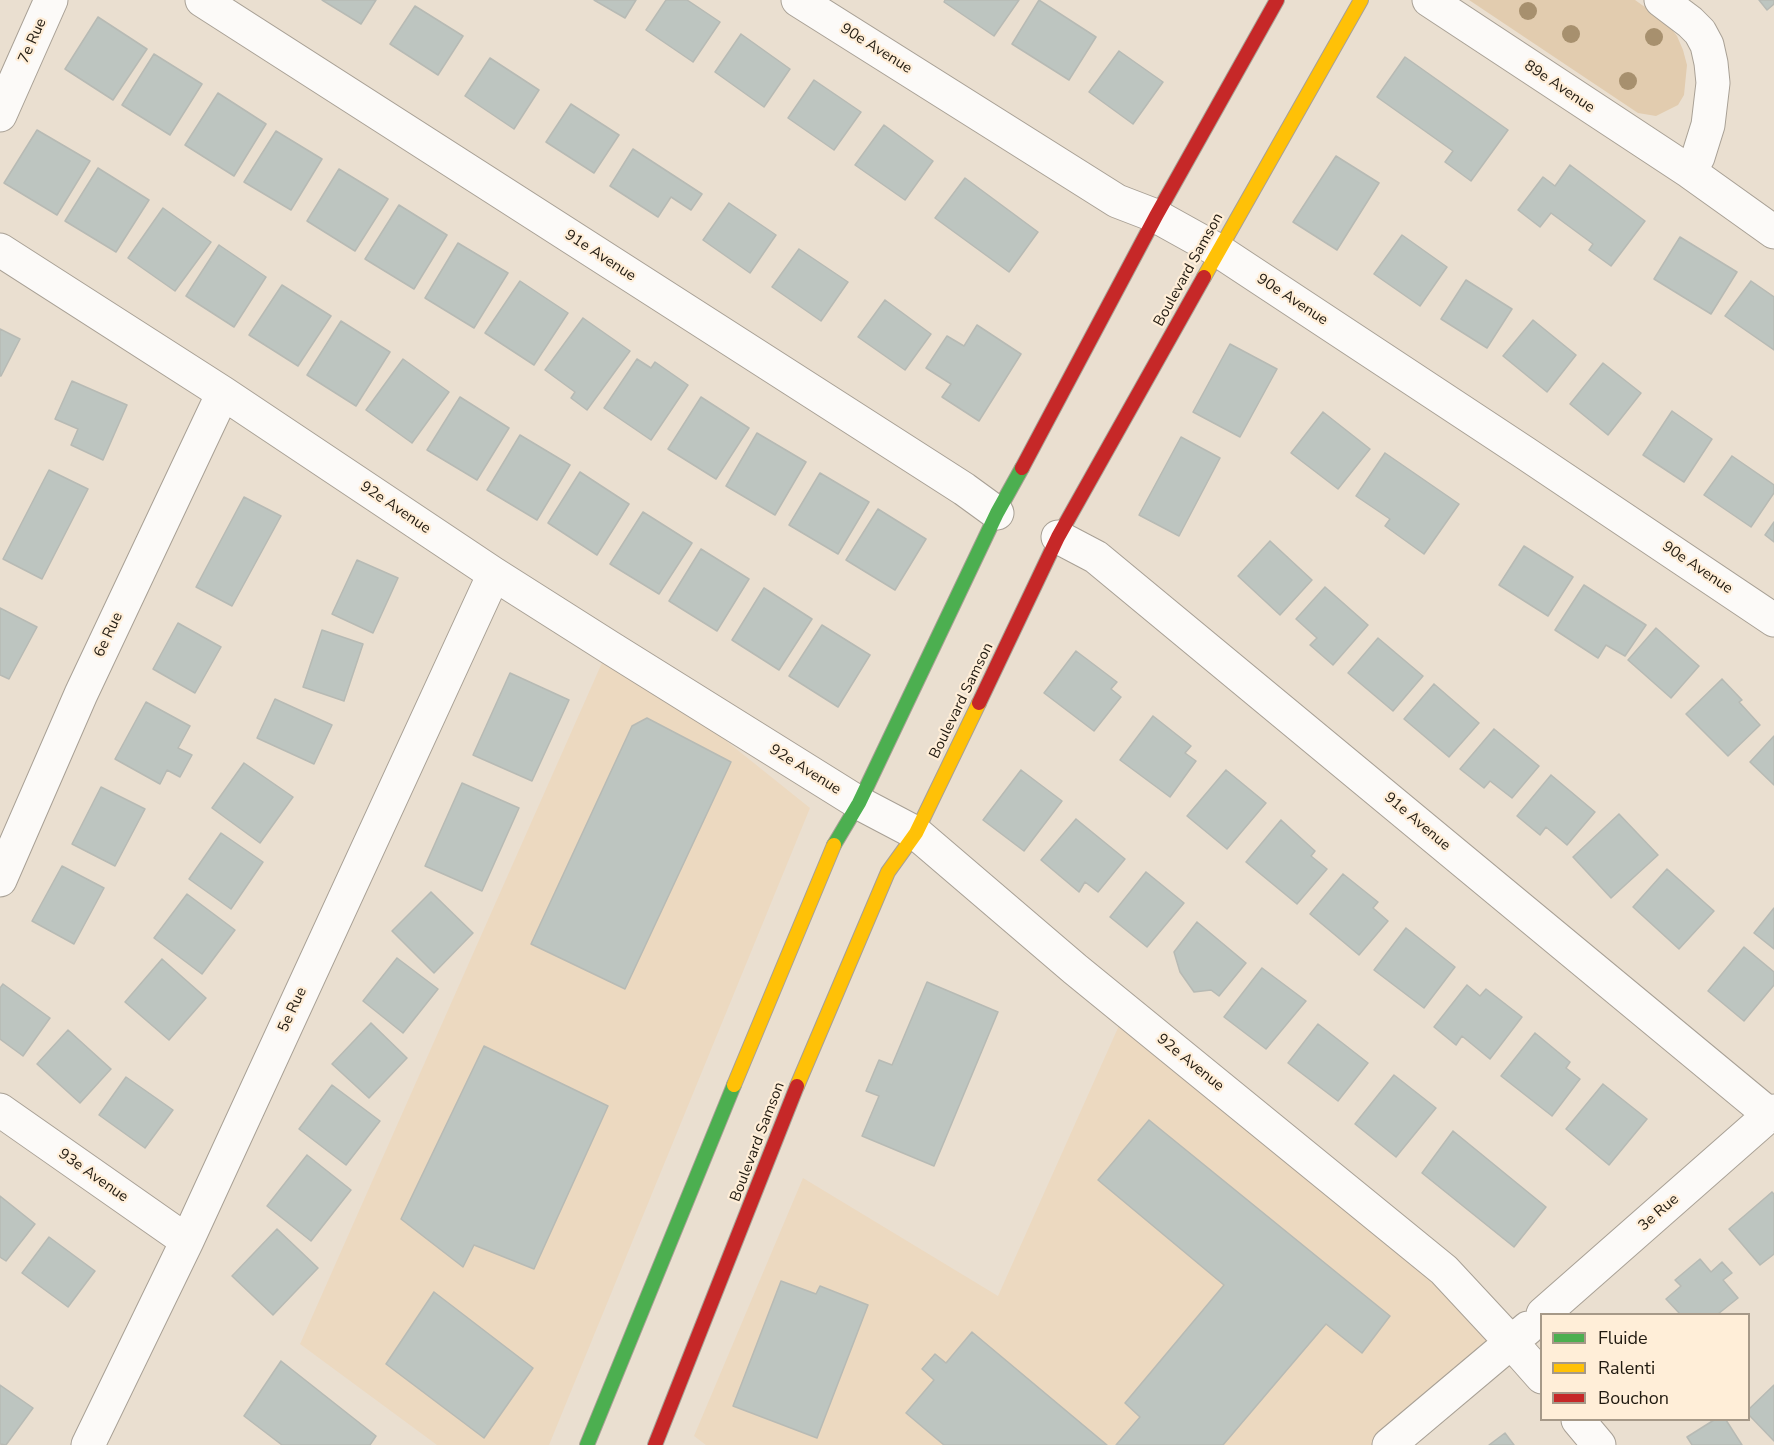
<!DOCTYPE html>
<html>
<head>
<meta charset="utf-8">
<style>
	body { margin:0 }
	#map { position:relative; width:1774px; height:1445px; overflow:hidden; background:#eadfd0; font-family:"Nunito Sans",sans-serif }
	canvas { display:block }
	.legend { position:absolute; left:1540px; top:1313px; width:210px; height:108px; box-sizing:border-box; background:#ffeed8; border:2px solid #a69988; margin:0; padding:8px 10px; list-style:none; font-size:18px; color:#211a10 }
	.legend li { display:flex; align-items:center; gap:12px; height:30px }
	.legend b { width:30px; border:2px solid #a69988 }
</style>
</head>
<body>
<div id="map">
<canvas width="1774" height="1445"></canvas>
<ul class="legend">
<li><b style="height:8px;background:#4caf50"></b>Fluide</li>
<li><b style="height:8px;background:#ffc107"></b>Ralenti</li>
<li><b style="height:8px;background:#c62828"></b>Bouchon</li>
</ul>
</div>
<script>
const ctx = document.querySelector('canvas').getContext('2d');
ctx.lineJoin = 'round';
function fill(path, color) { ctx.fillStyle = color; ctx.fill(path, 'evenodd'); }
const toPath = rows => new Path2D(rows.map(r => 'M' + r).join(''));
function stroke(path, color, width, dash) { ctx.strokeStyle = color; ctx.lineWidth = width; ctx.lineCap = dash ? 'butt' : 'round'; ctx.setLineDash(dash || []); ctx.stroke(path); }
function drawText(font, color, halo, rows, align = 'center') {
  ctx.font = font + ' "Nunito Sans",sans-serif'; ctx.lineWidth = 4.5; ctx.setLineDash([]); ctx.textBaseline = 'middle'; ctx.strokeStyle = halo; ctx.fillStyle = color; for (const [text, x, y, turn = 0] of rows) {
    ctx.save(); ctx.translate(x, y); ctx.rotate((+turn || 0) * Math.PI / 180); ctx.textAlign = isNaN(turn) ? turn : align; if (halo) ctx.strokeText(text, 0, 0); ctx.fillText(text, 0, 0); ctx.restore();
  }
}
fill(toPath([
	[609,647,810,808,549,1445,437,1445,300,1344],
	[1126,1010,1511,1342,1389,1445,706,1445,694,1436,803,1178,998,1296]
]), '#ecd9c0');
fill(toPath([
	[1469,0,1635,0,1666,22,1677,36,1683,50,1687,65,1684,95,1678,105,1656,116,1638,113]
]), '#e2ccaf');
const building = toPath([
	[322,0,376,0,361,24,322,0],
	[594,0,636,0,625,18,594,0],
	[666,0,687,0,720,22,693,62,646,30,666,0],
	[945,0,1019,0,994,36,944,2,945,0],
	[1039,0,1096,37,1069,80,1012,44,1039,0],
	[1759,0,1774,0,1774,4,1767,10,1759,0],
	[415,6,463,36,438,75,390,44,415,6],
	[98,17,147,49,113,100,65,69,98,17],
	[741,34,790,69,764,107,715,72,741,34],
	[1119,51,1163,82,1133,124,1089,92,1119,51],
	[154,54,202,84,170,135,122,105,154,54],
	[1405,57,1508,130,1471,181,1445,162,1453,151,1377,97,1405,57],
	[490,58,539,90,514,129,465,96,490,58],
	[814,80,861,112,834,150,788,118,814,80],
	[218,93,266,124,234,176,185,145,218,93],
	[571,104,619,135,594,173,546,142,571,104],
	[884,125,933,161,905,200,855,165,884,125],
	[37,130,90,161,57,215,4,183,37,130],
	[276,131,322,159,291,210,244,182,276,131],
	[633,149,702,194,691,210,671,197,658,217,610,186,633,149],
	[1336,156,1379,183,1337,250,1293,222,1336,156],
	[1570,165,1645,221,1611,266,1589,250,1593,244,1551,213,1540,227,1518,210,1543,177,1555,186,1570,165],
	[98,168,149,200,116,252,65,221,98,168],
	[339,169,388,199,355,251,307,221,339,169],
	[965,178,1038,232,1009,272,935,218,965,178],
	[729,203,776,235,750,273,703,240,729,203],
	[399,205,447,235,414,289,365,259,399,205],
	[163,208,211,242,175,291,128,258,163,208],
	[1402,235,1447,267,1420,306,1374,274,1402,235],
	[1680,237,1737,272,1711,314,1654,279,1680,237],
	[458,243,508,273,474,328,425,298,458,243],
	[219,245,266,277,234,327,186,296,219,245],
	[799,249,848,282,821,321,772,287,799,249],
	[1466,280,1512,309,1487,348,1441,319,1466,280],
	[520,281,568,313,534,365,485,333,520,281],
	[1751,281,1774,297,1774,350,1725,316,1751,281],
	[282,285,331,316,298,366,249,335,282,285],
	[885,300,931,334,905,370,858,337,885,300],
	[583,318,630,351,587,410,571,398,575,392,545,370,583,318],
	[1533,320,1576,355,1547,392,1503,356,1533,320],
	[341,321,390,352,356,406,307,375,341,321],
	[977,325,1021,354,979,421,942,397,951,384,926,368,947,336,964,346,977,325],
	[0,329,20,339,1,376,0,376,0,329],
	[1230,344,1277,369,1240,437,1193,412,1230,344],
	[403,359,449,392,412,443,366,410,403,359],
	[637,359,651,368,655,362,688,385,651,440,604,408,637,359],
	[1603,363,1641,393,1608,435,1570,404,1603,363],
	[72,381,127,405,103,460,71,445,78,429,55,419,72,381],
	[460,397,509,428,477,480,427,450,460,397],
	[701,397,749,428,716,479,668,449,701,397],
	[1672,411,1712,439,1684,482,1643,455,1672,411],
	[1323,412,1370,449,1338,489,1291,453,1323,412],
	[757,433,806,462,775,515,726,486,757,433],
	[520,435,570,465,537,520,487,490,520,435],
	[1181,437,1220,458,1179,536,1139,515,1181,437],
	[1385,453,1459,504,1424,554,1385,526,1390,519,1356,496,1385,453],
	[1732,456,1774,485,1774,493,1751,527,1704,495,1732,456],
	[49,470,88,489,42,579,3,559,49,470],
	[580,472,629,504,597,555,548,523,580,472],
	[820,473,869,502,838,554,789,525,820,473],
	[244,497,281,516,232,606,196,587,244,497],
	[878,509,926,539,895,590,846,560,878,509],
	[643,512,692,543,659,594,610,564,643,512],
	[1774,522,1774,542,1765,535,1774,522],
	[1270,541,1312,580,1280,615,1238,576,1270,541],
	[1524,546,1573,577,1548,616,1499,585,1524,546],
	[701,549,749,579,717,631,669,601,701,549],
	[357,560,398,578,373,633,332,614,357,560],
	[1584,585,1646,625,1625,656,1606,645,1598,658,1555,630,1584,585],
	[1325,587,1368,625,1333,665,1310,645,1317,638,1296,619,1325,587],
	[764,588,812,619,779,670,732,640,764,588],
	[0,608,37,627,9,679,0,675,0,608],
	[178,623,221,647,195,693,153,669,178,623],
	[822,625,870,655,838,707,789,676,822,625],
	[1656,628,1699,666,1671,698,1628,660,1656,628],
	[322,630,363,644,344,701,303,687,322,630],
	[1378,638,1423,676,1393,711,1348,673,1378,638],
	[1076,651,1117,682,1111,689,1121,697,1094,731,1044,693,1076,651],
	[510,673,569,700,532,781,473,755,510,673],
	[1722,679,1742,700,1739,702,1760,725,1728,756,1686,714,1722,679],
	[1434,684,1479,723,1449,757,1404,719,1434,684],
	[275,699,332,725,314,764,257,738,275,699],
	[146,702,190,726,178,748,192,755,180,777,167,770,160,784,115,759,146,702],
	[1153,716,1191,746,1185,753,1196,761,1170,797,1120,760,1153,716],
	[647,718,731,762,625,989,531,944,632,726,647,718],
	[1494,729,1539,766,1512,798,1490,781,1484,788,1460,769,1494,729],
	[1774,736,1774,785,1750,762,1774,736],
	[244,763,293,797,260,843,212,808,244,763],
	[1021,770,1062,801,1024,851,983,820,1021,770],
	[1226,770,1266,803,1227,849,1187,816,1226,770],
	[1551,775,1595,812,1567,845,1546,827,1540,835,1517,816,1551,775],
	[462,783,519,808,482,891,425,866,462,783],
	[101,787,145,809,115,866,72,844,101,787],
	[1619,814,1658,855,1611,898,1573,857,1619,814],
	[1076,819,1125,859,1098,892,1085,882,1079,892,1041,860,1076,819],
	[1281,820,1315,851,1311,856,1327,869,1297,904,1246,862,1281,820],
	[221,833,263,862,231,909,189,879,221,833],
	[62,866,104,888,74,944,32,921,62,866],
	[1667,869,1714,911,1679,949,1633,907,1667,869],
	[1146,872,1184,903,1147,947,1110,917,1146,872],
	[1343,874,1378,902,1373,908,1388,921,1359,955,1310,914,1343,874],
	[431,892,473,933,434,973,392,931,431,892],
	[187,894,235,930,202,974,154,938,187,894],
	[1774,908,1774,949,1754,933,1774,908],
	[1197,922,1246,963,1219,996,1211,990,1194,992,1180,972,1174,952,1197,922],
	[1406,928,1455,967,1424,1008,1374,970,1406,928],
	[1744,947,1774,972,1774,985,1744,1021,1708,991,1744,947],
	[397,958,438,989,403,1033,363,1001,397,958],
	[162,959,206,998,169,1040,125,1002,162,959],
	[1262,968,1306,1001,1266,1049,1224,1017,1262,968],
	[927,982,998,1012,934,1166,862,1136,879,1096,866,1091,879,1060,892,1065,927,982],
	[3,984,50,1018,23,1056,0,1039,0,988,3,984],
	[1467,985,1480,996,1486,989,1522,1017,1490,1059,1462,1036,1456,1045,1434,1027,1467,985],
	[371,1023,407,1058,369,1098,332,1064,371,1023],
	[1318,1024,1368,1063,1338,1101,1288,1063,1318,1024],
	[68,1030,111,1069,80,1103,37,1064,68,1030],
	[1535,1033,1570,1062,1566,1068,1580,1079,1552,1116,1501,1076,1535,1033],
	[484,1046,608,1106,534,1269,474,1245,463,1267,401,1219,484,1046],
	[1394,1075,1436,1108,1396,1157,1355,1124,1394,1075],
	[126,1077,173,1110,145,1148,99,1115,126,1077],
	[1603,1084,1647,1119,1609,1165,1566,1129,1603,1084],
	[332,1085,380,1121,346,1165,299,1129,332,1085],
	[1149,1120,1390,1316,1362,1353,1326,1324,1223,1445,1116,1445,1140,1417,1125,1403,1224,1285,1098,1180,1149,1120],
	[1453,1131,1546,1207,1514,1247,1422,1173,1453,1131],
	[307,1155,351,1190,311,1241,267,1206,307,1155],
	[1772,1192,1774,1194,1774,1254,1760,1265,1729,1229,1772,1192],
	[0,1196,35,1224,6,1261,0,1257,0,1196],
	[277,1229,318,1268,273,1315,232,1276,277,1229],
	[49,1237,95,1271,68,1307,22,1273,49,1237],
	[1700,1259,1711,1272,1722,1262,1732,1273,1723,1280,1738,1298,1718,1314,1680,1314,1666,1299,1681,1286,1675,1280,1700,1259],
	[781,1281,816,1294,820,1286,868,1305,817,1438,733,1406,781,1281],
	[434,1292,533,1368,484,1438,386,1364,434,1292],
	[972,1332,1107,1445,944,1445,906,1413,934,1380,922,1369,935,1354,946,1363,972,1332],
	[281,1361,376,1436,370,1445,282,1445,244,1416,281,1361],
	[0,1385,33,1408,6,1445,0,1444,0,1385],
	[1774,1385,1774,1441,1748,1414,1748,1410,1774,1385],
	[1714,1420,1726,1420,1742,1445,1692,1445,1687,1437,1714,1420],
	[1505,1433,1514,1445,1489,1445,1505,1433]
]);
fill(building, '#bdc5c0');
stroke(building, '#b7bab4', 1.5);
const street = toPath([
	[202,0,964,489,997,513],
	[798,0,1117,201,1156,216,1219,251,1525,453,1774,620],
	[1429,0,1690,172,1774,232],
	[1661,0,1690,22,1700,32,1707,45,1711,63,1713,83,1708,125,1698,157,1690,172],
	[0,115,51,0],
	[0,250,223,393,494,574,609,647,859,803,916,833,1075,969,1444,1270,1511,1342,1542,1377],
	[1058,537,1096,557,1770,1115],
	[0,880,81,694,223,393],
	[0,1110,187,1241],
	[1543,1314,1774,1111],
	[1578,1420,1599,1445],
	[88,1445,187,1241,494,574],
	[1389,1445,1528,1328]
]);
const fast = toPath([
	[834,845,859,803,997,513,1022,468],
	[587,1445,734,1085]
]);
const slow = toPath([
	[1204,277,1361,0],
	[734,1085,834,845],
	[797,1086,888,872,916,833,979,703]
]);
const jam = toPath([
	[1022,468,1156,216,1277,0],
	[979,703,1058,537,1204,277],
	[655,1445,797,1086]
]);
stroke(street, '#a8a095', 35);
stroke(fast, '#a8a095', 16);
stroke(slow, '#a8a095', 16);
stroke(jam, '#a8a095', 16);
stroke(street, '#fcfaf8', 33);
stroke(fast, '#4caf50', 14);
stroke(slow, '#ffc107', 14);
stroke(jam, '#c62828', 14);
ctx.fillStyle = '#a7906e';
for (const [x, y] of [
	[1528,11],
	[1571,34],
	[1654,37],
	[1628,81]
]) { ctx.beginPath(); ctx.arc(x, y, 9, 0, 2 * Math.PI); ctx.fill(); }
drawText('15px', '#211a10', '#ffeed8', [
	["7e Rue",33,41,-66],
	["90e Avenue",876,49,32],
	["89e Avenue",1559,87,34],
	["91e Avenue",600,256,33],
	["Boulevard Samson",1189,270,-61],
	["90e Avenue",1292,300,33],
	["92e Avenue",395,508,34],
	["90e Avenue",1697,568,34],
	["6e Rue",109,635,-65],
	["Boulevard Samson",962,701,-64],
	["92e Avenue",805,770,32],
	["91e Avenue",1417,822,40],
	["5e Rue",293,1010,-65],
	["92e Avenue",1190,1063,39],
	["Boulevard Samson",758,1142,-69],
	["93e Avenue",93,1176,35],
	["3e Rue",1659,1213,-41]
]);
</script>
</body>
</html>
